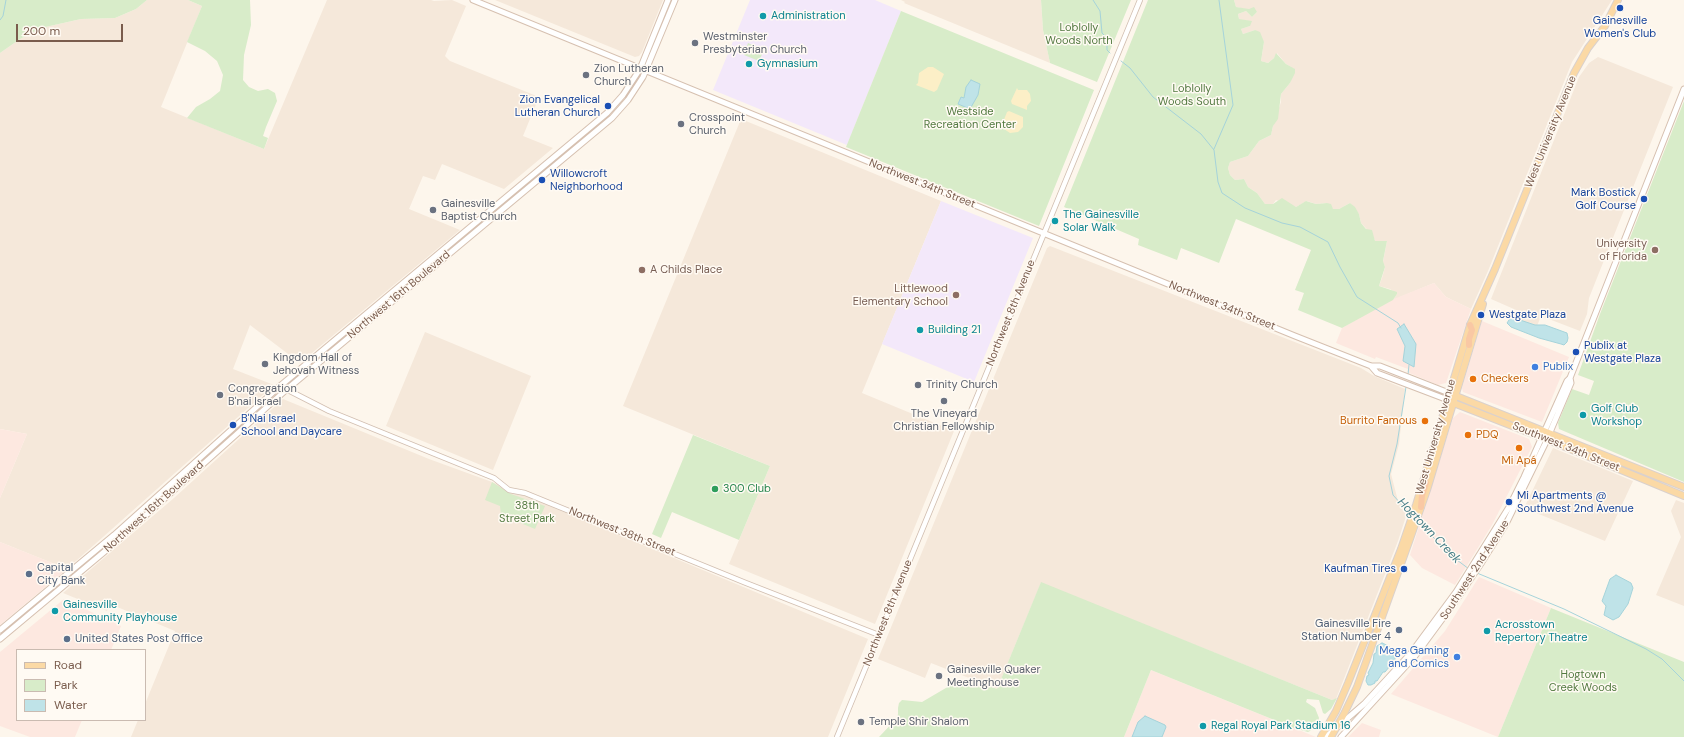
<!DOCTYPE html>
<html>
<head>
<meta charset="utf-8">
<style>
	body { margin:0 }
	#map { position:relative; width:1684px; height:737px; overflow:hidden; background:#fdf6ec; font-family:"DM Sans",sans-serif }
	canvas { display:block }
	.legend { position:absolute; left:16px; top:649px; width:130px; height:72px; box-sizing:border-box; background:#fffaf3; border:1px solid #cabbb1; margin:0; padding:5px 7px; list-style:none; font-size:12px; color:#7a5c4d }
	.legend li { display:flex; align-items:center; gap:8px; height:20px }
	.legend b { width:20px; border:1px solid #cabbb1 }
	.scale { position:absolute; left:16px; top:24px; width:107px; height:18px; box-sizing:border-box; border:2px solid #7a5c4d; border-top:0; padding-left:5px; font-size:12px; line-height:14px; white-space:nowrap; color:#7a5c4d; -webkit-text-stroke:3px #fffaf3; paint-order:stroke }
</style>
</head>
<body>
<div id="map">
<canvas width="1684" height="737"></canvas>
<ul class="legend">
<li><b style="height:5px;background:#fbd9a5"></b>Road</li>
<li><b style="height:11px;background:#d8ecc9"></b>Park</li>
<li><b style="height:11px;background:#bfe3e8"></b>Water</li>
</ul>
<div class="scale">200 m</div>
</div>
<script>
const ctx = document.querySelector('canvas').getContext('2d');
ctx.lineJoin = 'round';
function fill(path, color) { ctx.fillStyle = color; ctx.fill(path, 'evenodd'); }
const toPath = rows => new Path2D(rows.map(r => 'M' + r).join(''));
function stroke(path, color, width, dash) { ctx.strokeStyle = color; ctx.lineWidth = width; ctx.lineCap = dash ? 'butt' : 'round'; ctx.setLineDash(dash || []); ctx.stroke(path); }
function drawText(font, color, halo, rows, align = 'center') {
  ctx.font = font + ' "DM Sans",sans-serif'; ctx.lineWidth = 3; ctx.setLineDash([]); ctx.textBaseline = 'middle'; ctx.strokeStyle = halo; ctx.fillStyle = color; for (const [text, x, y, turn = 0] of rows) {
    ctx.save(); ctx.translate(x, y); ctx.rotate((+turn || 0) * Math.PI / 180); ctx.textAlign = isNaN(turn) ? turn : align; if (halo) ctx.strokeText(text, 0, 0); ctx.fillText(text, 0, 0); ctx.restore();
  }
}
fill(toPath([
	[147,0,188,0,202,6,161,107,264,149,327,0,431,0,434,1,452,0,466,6,445,56,450,61,539,97,523,136,553,148,504,189,442,164,435,180,423,176,409,209,460,230,300,363,250,325,233,369,274,385,67,569,0,542,0,498,27,434,0,429,0,53,20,39,41,28,81,19,115,18,136,9],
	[495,0,663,0,642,52,639,56,635,57],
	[901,0,1041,0,1043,30,1050,63,904,3,905,2],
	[1234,0,1612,0,1572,62,1488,271,1471,309,1446,297,1434,283,1393,300,1397,294,1390,289,1379,286,1382,278,1385,267,1383,262,1387,241,1375,241,1373,236,1361,223,1359,214,1350,203,1339,209,1333,209,1327,203,1316,204,1307,201,1296,207,1276,200,1273,204,1265,204,1257,193,1248,187,1244,179,1235,180,1230,175,1228,168,1230,162,1248,156,1259,141,1271,135,1273,126,1281,102,1281,94,1290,83,1294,69,1286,64,1277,53,1274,58,1268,63,1261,61,1264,42,1255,30,1243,34,1241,29,1250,26,1239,19,1238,14,1246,11,1252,17,1257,12,1236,7],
	[1598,57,1673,87,1589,298,1587,314,1580,331,1541,316,1535,331,1518,324,1523,313,1491,299,1579,77,1589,63],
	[741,119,941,201,862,393,954,431,875,624,729,564,770,466,623,406],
	[1050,246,1361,368,1374,376,1405,389,1399,444,1391,474,1398,501,1408,510,1398,541,1336,699,1332,700,1041,583,997,689,931,663,925,678,878,659,1047,248],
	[425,332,531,376,493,470,386,426],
	[283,399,429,459,492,482,868,639,828,737,131,737,138,720,145,720,145,704,175,631,110,604,107,611,63,593,174,498],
	[1553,448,1633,481,1605,541,1524,508],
	[1676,500,1684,503,1684,606,1656,595,1681,537,1671,511]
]), '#f5e8da');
fill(toPath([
	[1434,283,1446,297,1471,309,1446,383,1438,385,1407,372,1408,369,1376,357,1375,359,1336,343,1342,328,1386,302],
	[1482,321,1569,357,1542,422,1463,392,1462,388],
	[1460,412,1529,439,1532,447,1492,525,1455,585,1422,568,1410,555,1453,418],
	[0,429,27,434,0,498],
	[0,542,67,569,0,625],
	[1479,577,1551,608,1498,737,1391,694,1445,631],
	[64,599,121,626,111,650,17,650,17,720,82,720,75,737,30,737,0,726,0,652],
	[1151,670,1316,737,1124,737],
	[1362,723,1381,730,1379,737,1348,737]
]), '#fde8e0');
fill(toPath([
	[750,0,875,0,901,11,847,145,713,90],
	[941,201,1033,238,974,382,882,344]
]), '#f3e8fa');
fill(toPath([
	[0,0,147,0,136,9,115,18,81,19,41,28,20,39,0,53],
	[188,0,250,0,251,25,244,55,243,80,249,87,258,91,268,89,275,93,277,101,266,127,263,136,268,138,264,149,187,118,196,107,210,99,220,91,223,75,217,61,205,51,187,42,202,6],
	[1041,0,1131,0,1097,82,1050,63,1043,30],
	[1148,0,1234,0,1236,7,1249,9,1254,7,1257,12,1252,17,1246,11,1238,14,1239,19,1252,21,1250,26,1241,29,1243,34,1255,30,1260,32,1264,42,1261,61,1268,63,1274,58,1276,53,1286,64,1295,69,1295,73,1290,83,1281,94,1278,119,1273,126,1271,135,1259,141,1248,156,1230,162,1228,168,1230,175,1235,180,1244,179,1248,187,1257,193,1265,204,1273,204,1282,198,1296,207,1306,201,1316,204,1327,203,1331,204,1333,209,1339,209,1350,203,1355,207,1359,214,1361,223,1366,229,1372,230,1375,241,1387,241,1383,261,1385,267,1379,286,1397,292,1397,294,1393,300,1342,328,1298,310,1304,293,1295,290,1311,250,1236,219,1219,263,1181,248,1177,260,1138,245,1139,239,1064,207],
	[901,11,1094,90,1039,226,846,147],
	[748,43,764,50,759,61,744,55],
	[1684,101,1684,482,1559,429,1558,423,1572,389,1589,395,1594,381,1578,375,1600,314],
	[693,435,770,466,739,540,672,512,661,538,652,534],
	[492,482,511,494,545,506,535,529,501,515,500,506,485,500],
	[1041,582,1332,700,1337,698,1331,709,1325,714,1323,713,1319,700,1307,699,1306,702,1315,708,1319,718,1316,728,1308,732,1294,728,1151,670,1124,737,879,737,897,718,898,714,898,708,899,703,902,700,922,702,951,685,966,681,978,682,997,689],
	[1551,608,1684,662,1684,737,1498,737]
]), '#d8ecc9');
fill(toPath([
	[928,67,933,67,944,74,937,90,934,92,916,85,918,83,919,73],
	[1017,88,1018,90,1027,90,1030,94,1031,101,1027,106,1027,110,1012,104,1011,101],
	[1009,111,1023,117,1023,127,1018,132,1010,133,1001,127,1007,112]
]), '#fcefc7');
const water = toPath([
	[971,80,980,84,978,95,970,109,958,104,961,97,964,98,966,87,971,80],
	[1511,317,1535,325,1545,325,1567,333,1568,338,1567,342,1564,345,1561,344,1539,338,1511,327,1507,323,1511,317],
	[1404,324,1416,344,1414,367,1403,361,1405,346,1397,329,1404,324],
	[1616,575,1631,583,1633,588,1628,604,1619,617,1613,620,1604,615,1606,606,1602,601,1610,579,1616,575],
	[1382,643,1389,646,1391,654,1395,656,1395,660,1385,672,1383,672,1377,681,1375,681,1375,683,1371,685,1368,685,1366,681,1367,676,1369,675,1368,673,1373,663,1374,654,1376,653,1377,646,1382,643],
	[1145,716,1165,725,1166,727,1162,737,1132,737,1138,722,1145,716]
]);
fill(water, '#bfe3e8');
stroke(water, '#a5d3da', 1);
stroke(toPath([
	[1093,0,1100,11,1102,33,1107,38,1107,50,1110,53],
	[0,20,3,16,6,0],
	[1121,61,1130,68,1153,97,1201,134,1214,150,1218,182,1222,193,1245,208,1282,223,1300,227,1328,242,1340,267,1357,297,1398,323,1401,328],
	[1214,149,1233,105,1219,0],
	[1408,375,1409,365],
	[1406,387,1397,444,1389,476,1393,495,1410,514],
	[1418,522,1453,557,1469,569],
	[1477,573,1564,609,1646,649,1662,659,1684,681]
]), '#a5d3da', 1);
const tertiary = toPath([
	[280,386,329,411,494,478,509,490,525,493,746,583,879,635],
	[837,737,1140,0]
]);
const secondary = toPath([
	[473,0,1295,336,1371,366,1380,366,1449,393],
	[1371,366,1377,373,1448,400],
	[0,630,114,535,280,386,607,113,623,95,640,69,668,0],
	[0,639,116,542,286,390,612,118,628,100,643,77,675,0],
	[1326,737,1364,704,1411,653,1456,592,1509,507,1524,477,1567,381,1570,378,1684,89],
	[1341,737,1415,656,1457,599,1482,562,1506,524,1545,444,1571,383,1570,378]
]);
const primary = toPath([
	[1451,394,1684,487],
	[1451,402,1553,442,1684,496],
	[1321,737,1336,711,1348,683,1401,549,1416,505,1470,325,1495,269,1574,73,1588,48,1605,26,1618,0],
	[1331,737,1344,714,1357,687,1410,539,1427,490,1483,304]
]);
const trunk = toPath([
	[1469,345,1469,339,1472,330,1470,325],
	[1421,507,1422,495,1426,483,1424,479]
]);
stroke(tertiary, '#d1beb0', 6);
stroke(secondary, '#d6c0b0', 7);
stroke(primary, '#dad1cd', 8);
stroke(trunk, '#dad1cd', 8);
stroke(tertiary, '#fff', 4.5);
stroke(secondary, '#fff', 5);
stroke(primary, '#fbd9a5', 6);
stroke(trunk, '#f9c8a4', 6);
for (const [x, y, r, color] of [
	[1620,8,4,"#1a4fb4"],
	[763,16,4,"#0f9aa8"],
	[695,43,4,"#6b7280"],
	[749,64,4,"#0f9aa8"],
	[586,75,4,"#6b7280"],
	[608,106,4,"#1a4fb4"],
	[681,124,4,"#6b7280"],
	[542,180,4,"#1a4fb4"],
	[1644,199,4,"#1a4fb4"],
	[433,210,4,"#6b7280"],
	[1055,221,4,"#0f9aa8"],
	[1655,250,4,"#8d6e63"],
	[642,270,4,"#8d6e63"],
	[956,295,4,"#8d6e63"],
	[1481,315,4,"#1a4fb4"],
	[920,330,4,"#0f9aa8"],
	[1576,352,4,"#1a4fb4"],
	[265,364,4,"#6b7280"],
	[1535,367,4,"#3f7fe0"],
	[1473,379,4,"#e8710a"],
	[918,385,4,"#6b7280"],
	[220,395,4,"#6b7280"],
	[944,401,4,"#6b7280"],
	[1583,415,4,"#0f9aa8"],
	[1425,421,4,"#e8710a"],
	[233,425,4,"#1a4fb4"],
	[1468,435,4,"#e8710a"],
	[1519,448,4,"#e8710a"],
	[715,489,4,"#2e9e5b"],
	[1509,502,4,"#1a4fb4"],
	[1404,569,4,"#1a4fb4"],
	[29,574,4,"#5c6f8a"],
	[55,611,4,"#0f9aa8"],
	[1399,630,4,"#5c6f8a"],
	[1487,631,4,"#0f9aa8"],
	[67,639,4,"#5c6f8a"],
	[1457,657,4,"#3f7fe0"],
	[939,676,4,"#6b7280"],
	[861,722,4,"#6b7280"],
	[1203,726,4,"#0f9aa8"]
]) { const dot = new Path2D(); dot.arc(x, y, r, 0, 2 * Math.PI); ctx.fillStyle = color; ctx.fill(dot); stroke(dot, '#fffaf3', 1.5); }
drawText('11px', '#0d838f', '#fffaf3', [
	["Administration",771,16],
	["Gymnasium",757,64],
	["The Gainesville",1063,215],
	["Solar Walk",1063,228],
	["Building 21",928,330],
	["Golf Club",1591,409],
	["Workshop",1591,422],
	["Gainesville",63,605],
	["Community Playhouse",63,618],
	["Acrosstown",1495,625],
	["Repertory Theatre",1495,638],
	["Regal Royal Park Stadium 16",1211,726]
], 'left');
drawText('11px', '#164399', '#fffaf3', [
	["Gainesville",1620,21,"center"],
	["Women's Club",1620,34,"center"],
	["Zion Evangelical",600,100,"right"],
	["Lutheran Church",600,113,"right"],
	["Willowcroft",550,174],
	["Neighborhood",550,187],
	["Mark Bostick",1636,193,"right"],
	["Golf Course",1636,206,"right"],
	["Westgate Plaza",1489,315],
	["Publix at",1584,346],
	["Westgate Plaza",1584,359],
	["B'Nai Israel",241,419],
	["School and Daycare",241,432],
	["Mi Apartments @",1517,496],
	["Southwest 2nd Avenue",1517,509],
	["Kaufman Tires",1396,569,"right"]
], 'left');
drawText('11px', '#537a41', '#fffaf3', [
	["Loblolly",1079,28],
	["Woods North",1079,41],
	["Loblolly",1192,89],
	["Woods South",1192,102],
	["Westside",970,112],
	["Recreation Center",970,125],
	["38th",527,506],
	["Street Park",527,519],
	["Hogtown",1583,675],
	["Creek Woods",1583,688]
]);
drawText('11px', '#5b616d', '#fffaf3', [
	["Westminster",703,37],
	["Presbyterian Church",703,50],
	["Zion Lutheran",594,69],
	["Church",594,82],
	["Crosspoint",689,118],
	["Church",689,131],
	["Gainesville",441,204],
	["Baptist Church",441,217],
	["Kingdom Hall of",273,358],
	["Jehovah Witness",273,371],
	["Trinity Church",926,385],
	["Congregation",228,389],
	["B'nai Israel",228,402],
	["The Vineyard",944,414,"center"],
	["Christian Fellowship",944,427,"center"],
	["Gainesville Quaker",947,670],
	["Meetinghouse",947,683],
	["Temple Shir Shalom",869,722]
], 'left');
drawText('11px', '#7a5c4d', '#fffaf3', [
	["West University Avenue",1551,132,-68],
	["Northwest 34th Street",922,184,22],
	["Northwest 16th Boulevard",399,295,-40],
	["Northwest 34th Street",1222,306,22],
	["Northwest 8th Avenue",1011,313,-68],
	["West University Avenue",1436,437,-74],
	["Southwest 34th Street",1566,447,22],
	["Northwest 16th Boulevard",154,507,-42],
	["Northwest 38th Street",622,532,22],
	["Southwest 2nd Avenue",1475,570,-57],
	["Northwest 8th Avenue",888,613,-68]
]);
drawText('11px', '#785e54', '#fffaf3', [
	["University",1647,244],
	["of Florida",1647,257],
	["A Childs Place",650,270,"left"],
	["Littlewood",948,289],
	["Elementary School",948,302]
], 'right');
drawText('11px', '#366cbe', '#fffaf3', [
	["Publix",1543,367],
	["Mega Gaming",1449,651,"right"],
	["and Comics",1449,664,"right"]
], 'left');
drawText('11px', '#c56008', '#fffaf3', [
	["Checkers",1481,379],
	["Burrito Famous",1417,421,"right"],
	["PDQ",1476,435],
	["Mi Apá",1519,461,"center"]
], 'left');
drawText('11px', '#27864d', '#fffaf3', [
	["300 Club",723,489]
], 'left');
drawText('11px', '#4e5e75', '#fffaf3', [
	["Capital",37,568],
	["City Bank",37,581],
	["Gainesville Fire",1391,624,"right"],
	["Station Number 4",1391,637,"right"],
	["United States Post Office",75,639]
], 'left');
drawText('italic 12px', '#437c86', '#fffaf3', [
	["Hogtown Creek",1429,531,46]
]);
</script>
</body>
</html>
